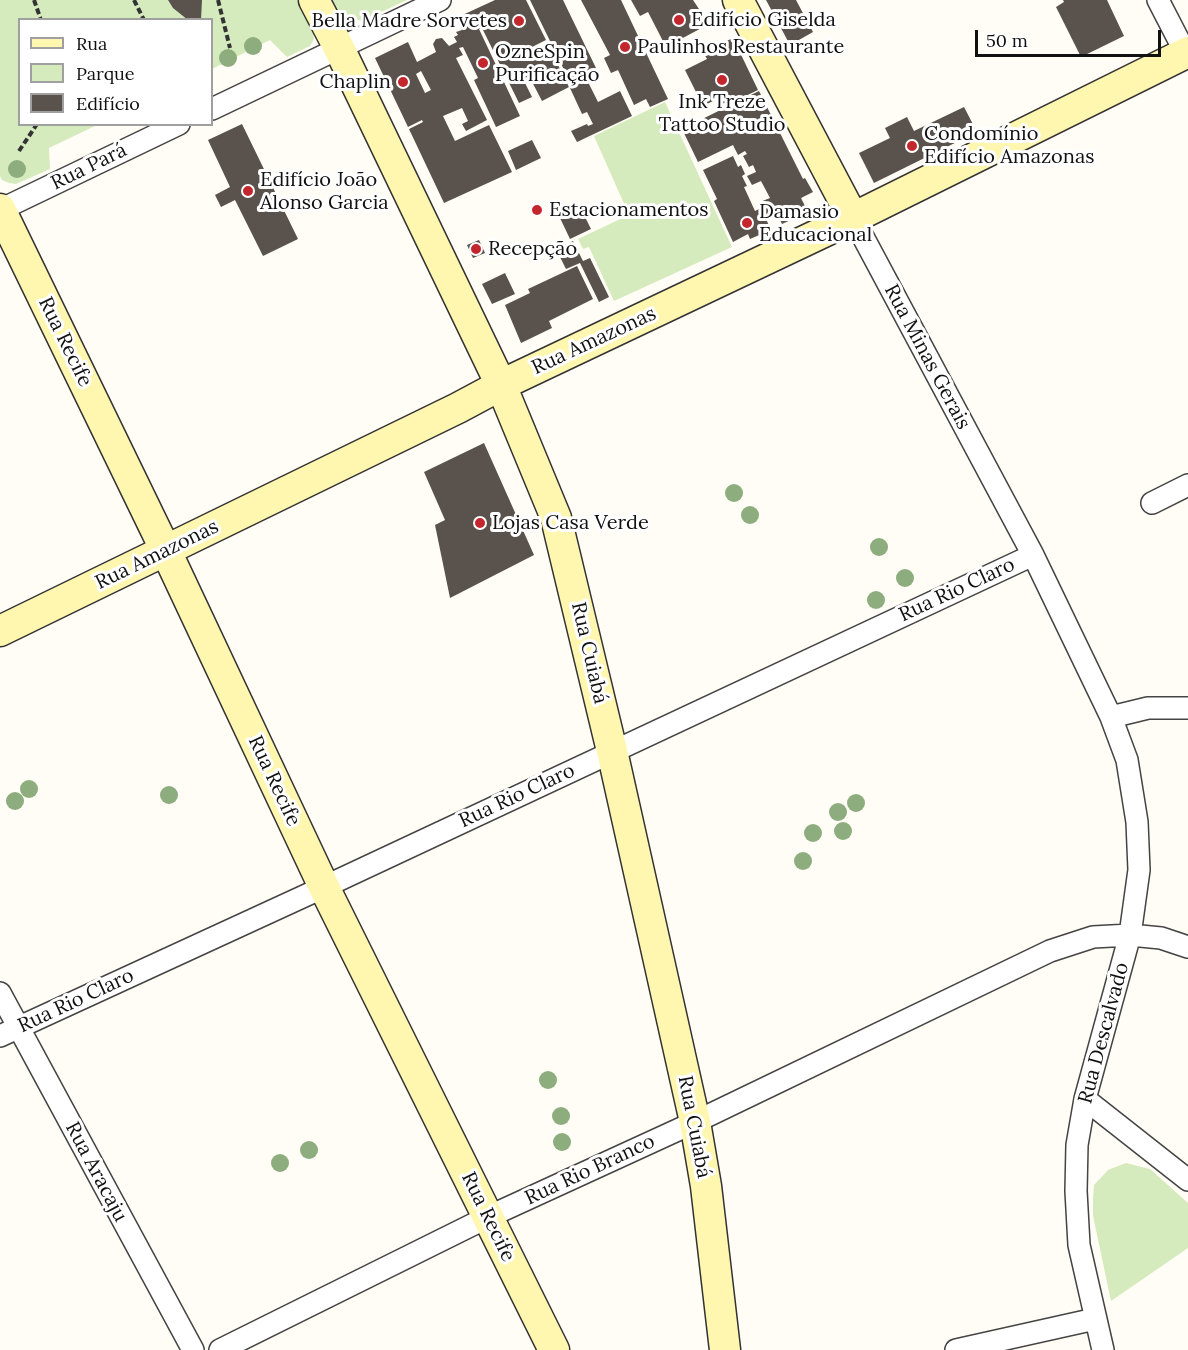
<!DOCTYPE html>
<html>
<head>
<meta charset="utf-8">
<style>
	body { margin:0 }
	#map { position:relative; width:1188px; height:1350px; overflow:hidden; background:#fffdf5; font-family:Lora,serif }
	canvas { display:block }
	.legend { position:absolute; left:18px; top:18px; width:195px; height:108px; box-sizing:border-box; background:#fff; border:2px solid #a0a0a0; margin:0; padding:8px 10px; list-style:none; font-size:18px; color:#111 }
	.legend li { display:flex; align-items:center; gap:12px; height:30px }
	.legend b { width:30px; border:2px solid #a0a0a0 }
	.scale { position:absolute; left:975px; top:30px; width:186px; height:27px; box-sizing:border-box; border:3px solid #111; border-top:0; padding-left:8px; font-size:18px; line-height:21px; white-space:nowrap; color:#111; -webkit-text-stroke:4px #fff; paint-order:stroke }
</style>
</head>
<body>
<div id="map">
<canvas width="1188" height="1350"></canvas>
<ul class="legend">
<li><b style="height:8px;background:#fff6b0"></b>Rua</li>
<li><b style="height:16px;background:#d5ebbd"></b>Parque</li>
<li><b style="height:16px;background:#5a524d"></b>Edifício</li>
</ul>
<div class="scale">50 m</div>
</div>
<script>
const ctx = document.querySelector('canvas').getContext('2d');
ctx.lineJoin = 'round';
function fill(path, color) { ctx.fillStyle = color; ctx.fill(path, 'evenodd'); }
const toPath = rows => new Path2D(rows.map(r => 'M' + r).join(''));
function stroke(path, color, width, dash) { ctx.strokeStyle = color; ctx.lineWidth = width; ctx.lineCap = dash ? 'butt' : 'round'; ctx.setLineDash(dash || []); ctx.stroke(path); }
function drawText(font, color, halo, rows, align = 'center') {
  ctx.font = font + ' Lora,serif'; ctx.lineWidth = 6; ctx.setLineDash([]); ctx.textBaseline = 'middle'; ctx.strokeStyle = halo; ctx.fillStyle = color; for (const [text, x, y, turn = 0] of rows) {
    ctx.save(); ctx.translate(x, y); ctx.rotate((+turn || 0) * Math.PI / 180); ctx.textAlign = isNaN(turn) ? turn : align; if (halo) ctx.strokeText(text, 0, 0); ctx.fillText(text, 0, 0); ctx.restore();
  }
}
fill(toPath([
	[0,0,297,0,313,33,314,39,310,46,287,57,270,40,212,69,212,20,20,20,20,124,97,125,49,148,50,169,16,184,9,183,2,180,0,176],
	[330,0,407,0,362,21,349,18,334,8],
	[665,102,732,247,614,301,589,247,583,249,578,239,629,215,594,136],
	[1126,1163,1150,1169,1188,1203,1188,1248,1111,1301,1093,1216,1093,1199,1094,1185,1108,1170]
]), '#d5ebbd');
fill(toPath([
	[168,0,202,0,201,20,188,20,173,8],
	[495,0,526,0,546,40,530,48,534,57,550,49,569,87,542,101,529,76,523,79,532,97,519,103,482,28,479,29,520,116,496,127,474,80,478,78,463,47,459,48,463,55,456,58,487,120,466,131,462,124,468,121,462,108,443,116,455,141,489,125,512,172,444,203,409,129,423,122,422,120,408,127,375,58,408,42,417,62,436,52,433,44,436,39,442,38,449,46,457,42,454,37,458,35,456,32,462,30,456,18],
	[421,71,431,90,425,93,416,74],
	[530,0,563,0,596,68,593,69,596,76,587,80,598,102,620,91,632,116,577,142,571,131,587,124,588,126,593,124,587,112,582,114,570,88,583,82,579,75,569,80],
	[581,0,621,0,668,99,650,107,646,99,634,105,618,70,611,73,604,58,610,55],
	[631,0,693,0,709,24,666,47,648,12,640,16],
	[766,0,796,0,813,32,790,45],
	[1063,0,1107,0,1124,36,1081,57,1056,7,1064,2],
	[733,38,758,90,731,103,730,100,722,104,719,98,703,106,685,70,707,59,703,52],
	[759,91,803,179,805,178,813,192,801,198,808,212,782,224,776,211,767,216,760,202,770,198,761,181,752,185,747,176,756,172,753,165,749,167,743,156,747,154,745,151,738,155,733,145,698,162,682,129],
	[964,107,977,132,874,183,859,153,890,138,885,128,907,117,914,131],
	[242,124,298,239,263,256,235,200,221,207,215,195,230,187,208,140],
	[532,140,541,158,516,170,508,151],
	[733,156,738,167,741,165,745,174,742,176,747,186,744,187,755,211,761,208,771,230,750,239,748,234,733,242,714,201,717,199,703,170],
	[581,209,591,229,570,239,560,218],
	[479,240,485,253,473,258,467,245],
	[573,241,583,261,590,258,609,297,599,302,580,263,566,269,556,249],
	[577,266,593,299,549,321,552,328,521,343,505,305,530,293,528,289],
	[505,273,515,294,492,304,482,284],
	[484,443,534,555,450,598,435,525,445,520,424,472]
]), '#5a524d');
const street = toPath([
	[1158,0,1188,58],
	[212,109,440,0],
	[0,210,179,124],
	[853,218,1033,555,1111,717,1127,760,1137,822,1139,870,1130,935,1085,1099,1077,1145,1076,1191,1079,1245,1103,1350],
	[1152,503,1188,485],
	[1111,717,1148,708,1188,708],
	[0,993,193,1350],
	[0,1036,324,887,1033,555],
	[1085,1099,1188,1180],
	[220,1350,488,1217,695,1122,1050,951,1093,937,1130,935,1161,938,1188,947],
	[956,1350,1095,1319]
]);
const secondary = toPath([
	[314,0,339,48,501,385,556,518,612,751,695,1122,706,1186,725,1350],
	[738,0,853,218],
	[0,209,166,551,324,887,554,1350],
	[0,631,458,408,501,385,853,218,1188,52]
]);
stroke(street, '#444', 24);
stroke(secondary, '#333', 33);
stroke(toPath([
	[34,0,41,20],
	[134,0,144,20],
	[218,0,230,48],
	[19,151,37,124]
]), '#333', 4, [6, 3]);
stroke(street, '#fff', 21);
stroke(secondary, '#fff6b0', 30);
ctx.fillStyle = '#8dad7f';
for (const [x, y] of [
	[253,46],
	[228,58],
	[17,169],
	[734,493],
	[750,515],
	[879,547],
	[905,578],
	[876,600],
	[29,789],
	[169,795],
	[15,801],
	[856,803],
	[838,812],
	[843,831],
	[813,833],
	[803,861],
	[548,1080],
	[561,1116],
	[562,1142],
	[309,1150],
	[280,1163]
]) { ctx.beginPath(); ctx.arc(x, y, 9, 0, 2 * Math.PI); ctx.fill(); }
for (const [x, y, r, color] of [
	[679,20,6,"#c4262e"],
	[519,21,6,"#c4262e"],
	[625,47,6,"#c4262e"],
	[483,63,6,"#c4262e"],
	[722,80,6,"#c4262e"],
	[403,82,6,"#c4262e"],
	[912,146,6,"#c4262e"],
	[248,191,6,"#c4262e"],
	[537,210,6,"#c4262e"],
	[747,223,6,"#c4262e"],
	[476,249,6,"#c4262e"],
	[480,523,6,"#c4262e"]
]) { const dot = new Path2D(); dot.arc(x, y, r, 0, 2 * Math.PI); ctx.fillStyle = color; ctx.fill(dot); stroke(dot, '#fff', 2); }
drawText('20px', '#111', '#fff', [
	["Edifício Giselda",691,20],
	["Bella Madre Sorvetes",507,21,"right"],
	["Paulinhos Restaurante",637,47],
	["OzneSpin",495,52],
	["Purificação",495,75],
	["Chaplin",391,82,"right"],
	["Ink Treze",722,102,"center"],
	["Tattoo Studio",722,125,"center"],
	["Condomínio",924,134],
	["Edifício Amazonas",924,157],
	["Edifício João",260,180],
	["Alonso Garcia",260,203],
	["Estacionamentos",549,210],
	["Damasio",759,212],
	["Educacional",759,235],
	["Recepção",488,249],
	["Lojas Casa Verde",492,523]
], 'left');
drawText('20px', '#111', '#fff', [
	["Rua Pará",89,167,-26],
	["Rua Amazonas",594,341,-25],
	["Rua Recife",65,342,64],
	["Rua Minas Gerais",927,357,62],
	["Rua Amazonas",157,555,-26],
	["Rua Rio Claro",957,590,-25],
	["Rua Cuiabá",589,653,77],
	["Rua Recife",274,781,65],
	["Rua Rio Claro",517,796,-25],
	["Rua Rio Claro",76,1001,-25],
	["Rua Descalvado",1104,1033,-75],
	["Rua Cuiabá",694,1127,79],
	["Rua Rio Branco",590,1170,-25],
	["Rua Aracaju",96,1172,62],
	["Rua Recife",488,1217,64]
]);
</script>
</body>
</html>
